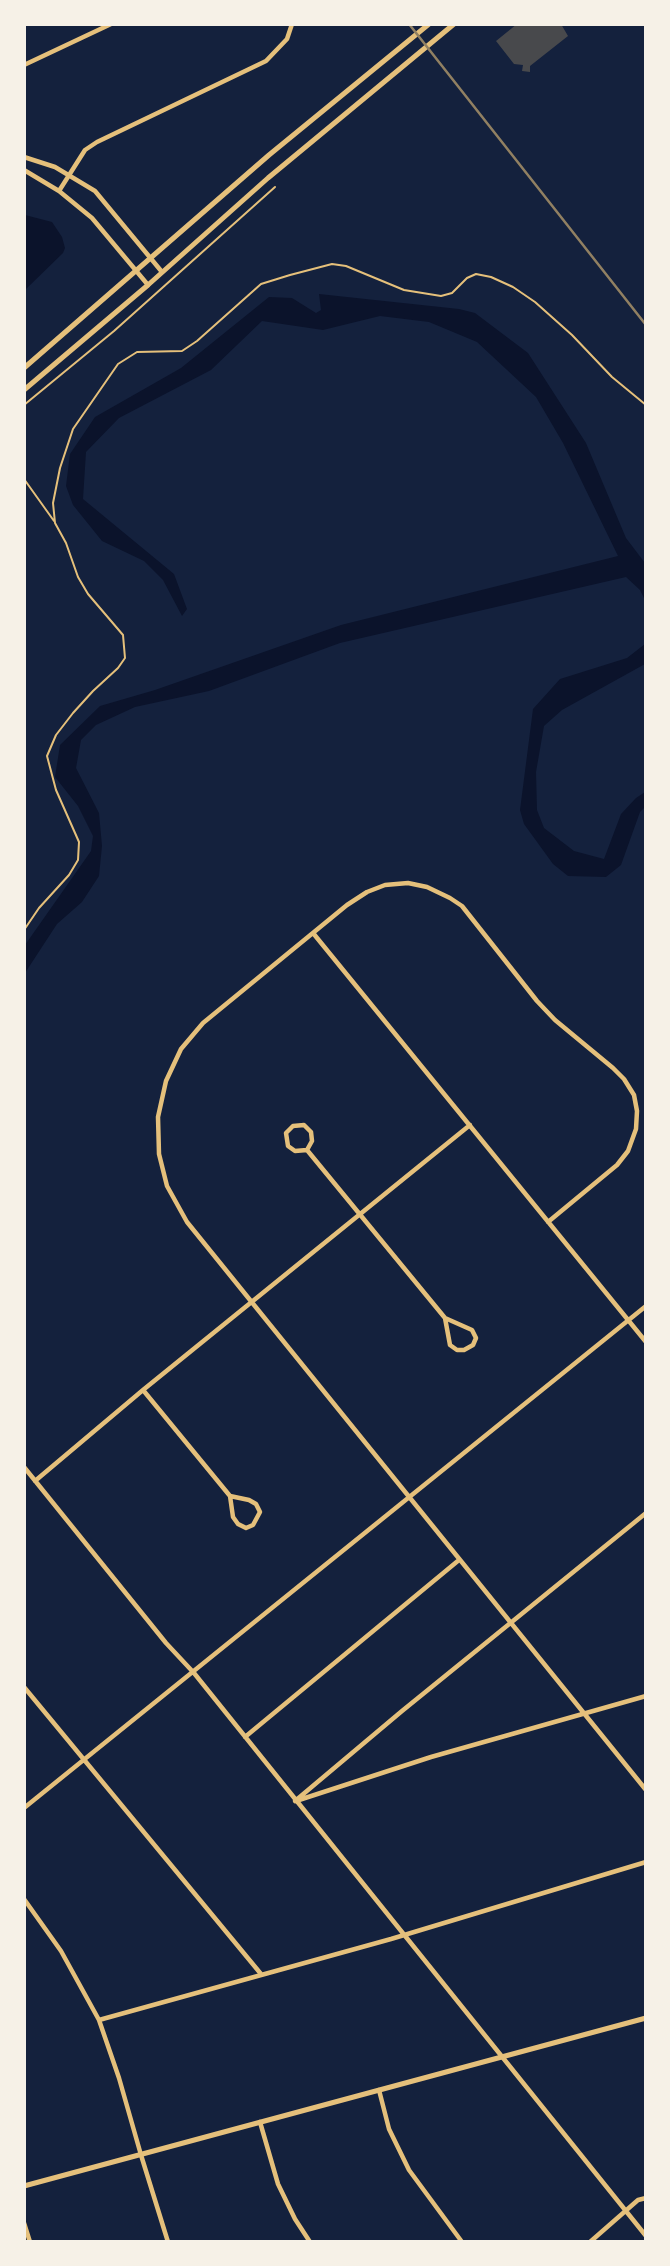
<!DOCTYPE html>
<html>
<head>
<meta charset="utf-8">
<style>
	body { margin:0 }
	#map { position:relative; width:670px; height:2266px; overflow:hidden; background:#14213d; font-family:Arial,sans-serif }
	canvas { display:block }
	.frame { position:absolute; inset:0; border:26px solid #f6f1e7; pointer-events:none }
</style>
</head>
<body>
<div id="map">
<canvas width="670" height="2266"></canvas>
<div class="frame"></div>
</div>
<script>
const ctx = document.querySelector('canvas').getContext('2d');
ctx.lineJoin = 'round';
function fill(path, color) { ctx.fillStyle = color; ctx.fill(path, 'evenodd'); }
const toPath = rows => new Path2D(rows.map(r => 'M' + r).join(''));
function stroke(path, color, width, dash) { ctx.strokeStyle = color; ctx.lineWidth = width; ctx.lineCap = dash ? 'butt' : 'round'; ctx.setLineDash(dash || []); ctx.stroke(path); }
fill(toPath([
	[25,215,52,222,62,237,65,248,63,253,25,290],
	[319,294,459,309,475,313,528,353,586,443,626,538,645,563,645,600,640,590,626,577,340,643,209,691,135,707,96,725,81,740,76,768,99,813,102,846,99,876,82,902,57,924,25,973,25,945,91,851,93,836,78,806,55,777,60,745,100,706,155,690,341,625,618,556,563,443,536,397,477,342,429,322,380,316,323,330,262,321,211,370,119,418,86,452,83,499,174,574,187,609,182,616,163,580,144,561,102,541,73,505,66,486,70,454,95,417,181,368,269,297,292,298,316,313,321,310],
	[645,644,645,664,562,710,544,726,536,772,537,810,544,828,574,851,604,859,621,814,636,798,645,792,645,807,640,812,621,865,606,877,568,876,553,864,524,824,520,810,533,709,560,679,627,658]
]), '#0b132b');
fill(toPath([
	[517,24,561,24,568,36,530,66,530,72,522,71,523,65,514,64,496,41]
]), '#48494c');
stroke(toPath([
	[24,405,114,331,275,187],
	[24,479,54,521],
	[24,930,39,908,69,875,78,860,79,842,56,790,47,756,56,735,73,713,93,691,118,668,125,658,123,635,88,594,78,577,66,543,55,523,53,503,60,468,73,429,118,364,137,352,182,351,197,341,261,284,290,275,332,264,346,266,404,290,441,296,452,293,467,278,476,274,491,277,513,287,535,302,572,335,612,377,646,405]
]), '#e5c07b', 2);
stroke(toPath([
	[24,65,111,24],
	[24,157,55,167,95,191,162,272],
	[24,170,59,191,92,218,148,285],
	[59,191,85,150,97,142,266,61,287,39,292,24],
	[313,933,646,1342],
	[307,1150,295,1151,288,1146,286,1133,293,1126,304,1125,311,1132,312,1141,307,1150,445,1318,450,1345,457,1350,464,1350,473,1345,476,1338,472,1330,445,1318],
	[548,1222,617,1165,628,1151,636,1129,637,1111,634,1095,624,1079,613,1068,555,1020,537,1001,462,906,450,898,427,887,408,883,385,885,367,892,347,905,203,1023,181,1049,166,1081,158,1117,159,1154,167,1186,187,1222,646,1790],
	[143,1390,230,1496,233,1517,238,1524,246,1528,253,1525,260,1512,256,1504,249,1500,230,1496],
	[24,1467,166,1643,194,1673,646,2236],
	[35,1481,143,1390,470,1125],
	[24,1687,261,1974],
	[245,1737,459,1560],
	[299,1800,431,1757,646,1696],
	[295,1801,402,1711,646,1513],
	[24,1808,646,1306],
	[24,1899,61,1951,99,2020,119,2078,141,2155,168,2242],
	[99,2020,391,1939,646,1862],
	[379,2090,389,2129,409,2170,462,2242],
	[260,2122,278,2184,295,2219,310,2242],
	[24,2223,30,2242],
	[590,2242,638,2200,646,2198]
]), '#e5c07b', 4.5);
stroke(toPath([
	[24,2186,646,2018]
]), '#e5c07b', 5);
stroke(toPath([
	[24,368,269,155,429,24],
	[24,390,148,285,268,178,454,24]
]), '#e5c07b', 5);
stroke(toPath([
	[409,24,646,325]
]), '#918062', 2.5);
</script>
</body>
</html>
